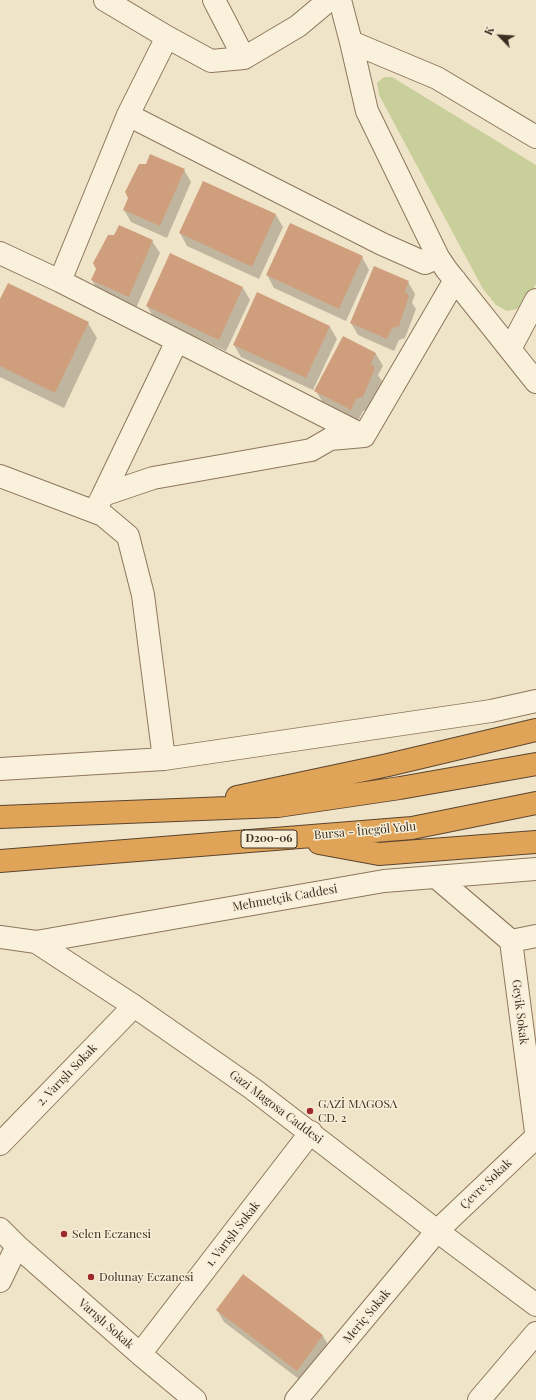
<!DOCTYPE html>
<html>
<head>
<meta charset="utf-8">
<style>
	body { margin:0 }
	#map { position:relative; width:536px; height:1400px; overflow:hidden; background:#f0e4c8; font-family:"Playfair Display",serif }
	canvas { display:block }
	.north { position:absolute; left:480px; top:16px; width:40px; height:40px; -webkit-text-stroke:3px #f7eed8; paint-order:stroke; rotate:295deg; font-size:11px; font-weight:700; line-height:16px; text-align:center; color:#3d2e20 }
	.north::after { content:''; display:block; margin:auto; width:14px; height:18px; background:#3d2e20; clip-path:polygon(50% 0,100% 100%,50% 72%,0 100%) }
</style>
</head>
<body>
<div id="map">
<canvas width="536" height="1400"></canvas>
<div class="north">K</div>
</div>
<script>
const ctx = document.querySelector('canvas').getContext('2d');
ctx.lineJoin = 'round';
function fill(path, color) { ctx.fillStyle = color; ctx.fill(path, 'evenodd'); }
const toPath = rows => new Path2D(rows.map(r => 'M' + r).join(''));
function stroke(path, color, width, dash) { ctx.strokeStyle = color; ctx.lineWidth = width; ctx.lineCap = dash ? 'butt' : 'round'; ctx.setLineDash(dash || []); ctx.stroke(path); }
function drawText(font, color, halo, rows, align = 'center') {
  ctx.font = font + ' "Playfair Display",serif'; ctx.lineWidth = 3; ctx.setLineDash([]); ctx.textBaseline = 'middle'; ctx.strokeStyle = halo; ctx.fillStyle = color; for (const [text, x, y, turn = 0] of rows) {
    ctx.save(); ctx.translate(x, y); ctx.rotate((+turn || 0) * Math.PI / 180); ctx.textAlign = isNaN(turn) ? turn : align; if (halo) ctx.strokeText(text, 0, 0); ctx.fillText(text, 0, 0); ctx.restore();
  }
}
fill(toPath([
	[384,77,392,77,536,165,536,284,527,299,517,309,507,311,496,305,483,289,379,95,377,83]
]), '#c9cf9b');
fill(toPath([
	[184,170,191,182,167,238,131,222,124,210],
	[204,182,276,215,283,227,259,279,187,246,180,233],
	[290,224,362,257,369,270,346,321,274,288,267,275],
	[152,241,160,253,136,308,99,293,92,280],
	[408,282,415,294,412,303,416,309,405,338,399,340,394,351,358,335,351,323],
	[243,288,250,300,226,351,154,318,147,306],
	[258,293,330,327,337,339,313,390,241,357,234,345],
	[0,301,88,323,97,338,64,408,0,377],
	[343,337,376,354,383,366,378,375,382,381,370,409,363,411,358,421,323,403,316,391],
	[243,1275,323,1336,330,1348,304,1383,224,1322,217,1310]
]), '#0003');
fill(toPath([
	[150,154,185,169,160,226,123,210,128,198,125,192,139,164,146,164],
	[203,181,276,214,252,267,179,233],
	[290,223,363,256,339,309,266,275],
	[119,225,153,240,129,297,91,280,96,269,93,263,108,235,114,235],
	[170,253,243,287,219,340,146,306],
	[374,266,409,281,405,291,409,296,399,326,392,328,387,339,350,323],
	[8,283,89,322,55,393,0,366,0,299],
	[257,292,330,326,306,378,233,345],
	[343,336,376,353,371,363,375,368,363,397,356,399,351,410,314,391],
	[243,1274,323,1335,297,1371,216,1310]
]), '#cf9f7d');
const minor = toPath([
	[214,0,244,58],
	[340,0,351,42,437,78,536,137],
	[167,37,211,61,244,58,298,26,329,0],
	[351,42,367,111,438,257,446,269,536,382],
	[128,115,382,244,425,263,438,257],
	[0,253,60,281,364,436],
	[60,281,128,115,167,37,105,0],
	[510,349,536,300],
	[0,476,103,515,128,536,143,595,164,759],
	[103,495,177,341],
	[95,511,103,495,153,478,311,450,330,439,364,436,455,280],
	[0,769,164,759,491,711,536,701],
	[436,877,511,941],
	[536,936,511,941,536,1132],
	[0,937,36,942,134,1006,253,1089,437,1231,536,1305],
	[36,942,384,881,536,869],
	[0,1144,134,1006],
	[0,1229,17,1246,140,1354,195,1400],
	[0,1281,17,1246],
	[140,1354,311,1132],
	[296,1400,437,1231,536,1137],
	[479,1400,536,1333]
]);
const highway = toPath([
	[237,797,388,765,536,730],
	[0,817,278,806,400,788,536,764],
	[319,843,379,854,536,842],
	[0,861,412,828,536,803]
]);
stroke(minor, '#8d765c', 24);
stroke(highway, '#5b4430', 24);
stroke(minor, '#faf1dc', 22);
stroke(highway, '#e0a458', 22);
for (const [x, y, r, color] of [
	[310,1111,4,"#9e2a2b"],
	[64,1234,4,"#9e2a2b"],
	[91,1277,4,"#9e2a2b"]
]) { const dot = new Path2D(); dot.arc(x, y, r, 0, 2 * Math.PI); ctx.fillStyle = color; ctx.fill(dot); stroke(dot, '#f7eed8', 1.5); }
for (const [x, y, w] of [
	[269,839,56]
]) { const box = new Path2D(); box.roundRect(x - w / 2, y - 9, w, 18, 3); ctx.fillStyle = '#f7eed8'; ctx.fill(box); stroke(box, '#3d2e20', 1); }
drawText('bold 11px', '#3d2e20', null, [
	["D200-06",269,839]
]);
drawText('12px', '#3d2e20', '#f7eed8', [
	["Bursa - İnegöl Yolu",365,831,-5],
	["Mehmetçik Caddesi",285,898,-10],
	["Geyik Sokak",520,1012,83],
	["2. Varışlı Sokak",67,1075,-46],
	["Gazi Magosa Caddesi",276,1107,37],
	["Çevre Sokak",486,1184,-44],
	["1. Varışlı Sokak",233,1234,-52],
	["Meriç Sokak",367,1316,-50],
	["Varışlı Sokak",106,1324,41]
]);
drawText('12px', '#3d2e20', '#f7eed8', [
	["GAZİ MAGOSA",318,1104],
	["CD. 2",318,1118],
	["Selen Eczanesi",72,1234],
	["Dolunay Eczanesi",99,1277]
], 'left');
</script>
</body>
</html>
